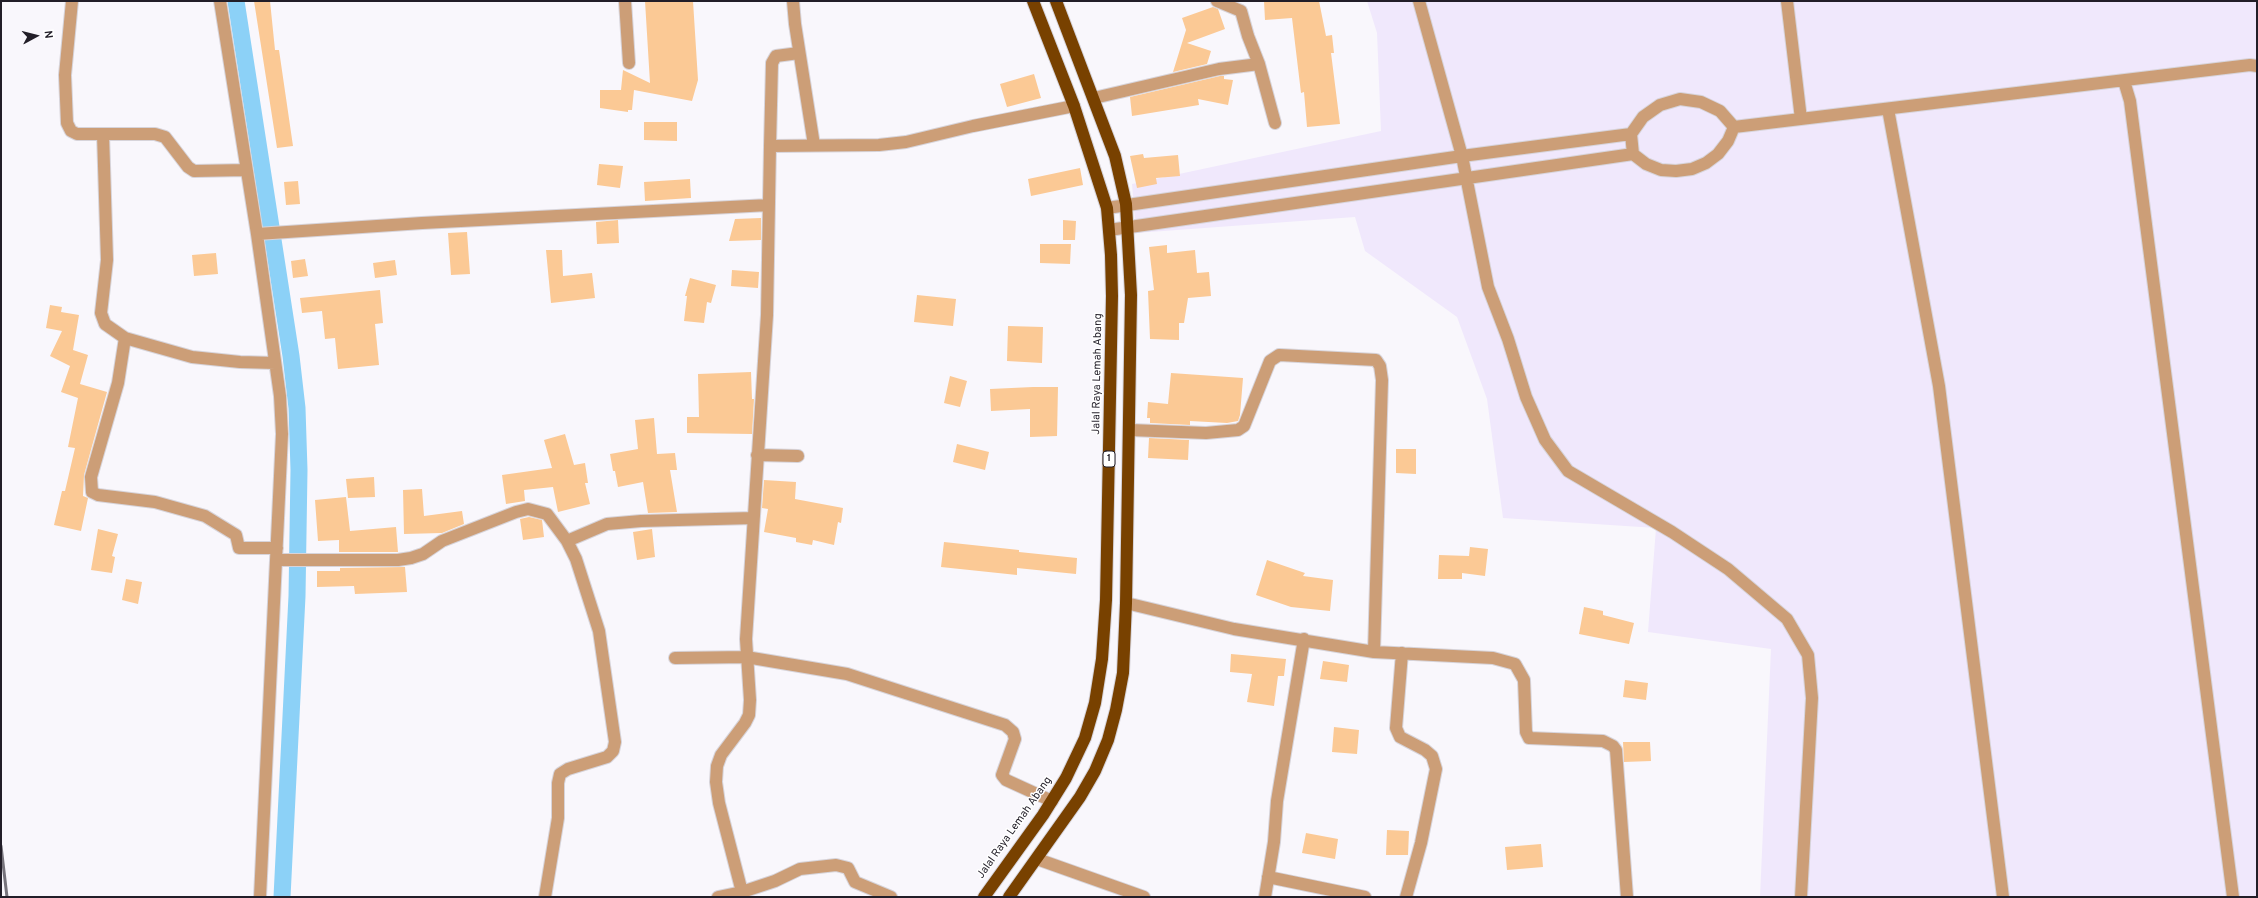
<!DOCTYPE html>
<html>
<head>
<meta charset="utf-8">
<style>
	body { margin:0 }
	#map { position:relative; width:2258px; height:898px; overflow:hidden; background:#f9f7fc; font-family:Overpass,sans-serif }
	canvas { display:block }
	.frame { position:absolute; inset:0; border:2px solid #221e28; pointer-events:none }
	.north { position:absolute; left:16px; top:16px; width:40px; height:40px; -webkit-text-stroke:3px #fff; paint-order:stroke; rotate:83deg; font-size:11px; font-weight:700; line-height:16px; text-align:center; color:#221e28 }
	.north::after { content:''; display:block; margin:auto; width:14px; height:18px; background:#221e28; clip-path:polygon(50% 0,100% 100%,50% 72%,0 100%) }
</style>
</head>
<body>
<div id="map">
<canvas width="2258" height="898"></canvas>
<div class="frame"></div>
<div class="north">N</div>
</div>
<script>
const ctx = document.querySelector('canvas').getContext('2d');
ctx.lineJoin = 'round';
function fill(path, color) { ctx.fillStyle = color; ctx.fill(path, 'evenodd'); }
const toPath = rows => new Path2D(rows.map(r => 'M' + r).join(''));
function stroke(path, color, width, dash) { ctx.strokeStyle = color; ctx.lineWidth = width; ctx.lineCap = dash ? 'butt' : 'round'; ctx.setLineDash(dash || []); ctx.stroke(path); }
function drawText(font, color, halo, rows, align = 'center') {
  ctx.font = font + ' Overpass,sans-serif'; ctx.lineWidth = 3; ctx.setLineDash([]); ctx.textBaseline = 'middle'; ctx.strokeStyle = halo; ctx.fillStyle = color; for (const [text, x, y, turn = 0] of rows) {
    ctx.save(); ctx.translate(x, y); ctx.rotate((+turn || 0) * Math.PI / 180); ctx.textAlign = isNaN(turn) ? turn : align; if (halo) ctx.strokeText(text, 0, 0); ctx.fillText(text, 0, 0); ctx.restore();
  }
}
fill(toPath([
	[1367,1,2257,1,2257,897,1760,897,1771,649,1648,632,1656,528,1503,518,1487,399,1457,317,1365,251,1355,217,1136,233,1132,184,1381,131,1377,33]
]), '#f0e8fc');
stroke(toPath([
	[236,1,291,356,297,408,299,470,297,596,282,897]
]), '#8cd1f7', 17);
fill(toPath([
	[254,1,270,1,275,50,279,50,293,146,277,148],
	[645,1,693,1,698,80,692,101,634,90,632,110,628,110,628,112,600,108,600,90,621,90,623,70,650,83],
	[1264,1,1319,1,1326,36,1332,35,1334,53,1331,53,1340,124,1307,127,1304,92,1301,93,1292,18,1265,20],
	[1213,7,1218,9,1225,29,1187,43,1211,51,1207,64,1173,72,1186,30,1182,18],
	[1034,74,1041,98,1007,107,1000,84],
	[1220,76,1224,76,1224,79,1233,80,1228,105,1198,99,1199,105,1132,116,1130,97],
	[644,122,677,122,677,141,644,140],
	[1143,154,1144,158,1178,155,1180,176,1156,178,1157,184,1137,188,1130,156],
	[599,164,623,166,620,188,597,185],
	[1080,168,1083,185,1031,196,1028,179],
	[690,179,691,198,645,201,644,182],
	[298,181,300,204,286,205,284,182],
	[761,218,761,240,729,241,735,219],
	[618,220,619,243,597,244,596,222],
	[1063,220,1076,221,1075,240,1063,240],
	[467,232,470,274,451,275,448,233],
	[1040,244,1071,244,1070,264,1040,263],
	[1167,245,1167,253,1195,250,1197,273,1209,272,1211,296,1188,298,1184,323,1179,323,1179,340,1150,339,1148,291,1154,290,1149,247],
	[546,250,562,250,563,276,592,273,595,298,551,303],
	[216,253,218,274,194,276,192,255],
	[305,259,308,276,293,278,291,261],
	[395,260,397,275,375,278,373,263],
	[732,270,759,272,758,288,731,286],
	[690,278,716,285,711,303,707,302,704,323,684,321,687,296,685,296],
	[380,290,383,323,375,324,379,365,338,369,335,338,325,339,322,311,302,313,300,298],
	[917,295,956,299,953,326,914,322],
	[50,305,62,307,61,312,79,315,73,350,88,355,80,384,107,392,84,475,83,496,88,498,81,531,54,525,62,491,65,491,75,448,68,447,78,398,61,392,70,366,50,356,62,331,46,328],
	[1008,326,1043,327,1042,363,1007,361],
	[751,372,752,399,754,399,752,434,687,433,687,417,699,417,698,374],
	[1171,373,1243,378,1240,415,1238,421,1227,423,1190,421,1190,425,1150,423,1150,418,1147,418,1148,402,1168,404],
	[950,376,967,381,960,407,944,403],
	[1033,387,1058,387,1057,436,1030,437,1030,409,991,411,990,389],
	[654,418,657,454,675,453,677,470,670,470,677,512,648,513,643,482,618,487,615,471,613,471,610,454,638,449,635,420],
	[565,434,574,465,585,463,588,483,585,483,590,504,558,512,553,487,524,490,525,501,506,504,502,475,552,468,544,440],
	[1149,438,1189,440,1188,460,1148,458],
	[957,444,989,452,985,470,953,462],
	[1396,449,1416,449,1416,474,1396,473],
	[374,477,375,497,348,498,346,479],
	[764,480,796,482,795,499,843,508,841,523,838,522,834,545,813,540,812,545,796,542,796,538,764,532,768,509,762,508],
	[422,489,424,516,462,511,464,524,442,533,404,534,403,490],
	[346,497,350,531,396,527,398,552,339,552,339,540,318,541,315,500],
	[529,517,542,520,544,537,523,540,520,519],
	[98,529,118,534,112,556,115,557,112,573,91,570],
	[652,529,655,557,637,560,633,532],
	[944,542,1019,550,1019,552,1077,558,1076,574,1017,568,1017,575,941,567],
	[1470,547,1488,549,1485,576,1462,573,1462,579,1438,579,1439,555,1469,556],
	[1267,560,1305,573,1303,576,1333,580,1330,611,1291,607,1256,595],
	[405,567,407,592,355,594,354,586,317,587,317,571,340,571,340,568],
	[126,579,142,582,138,604,122,600],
	[1584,607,1603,611,1603,615,1634,623,1629,644,1579,634],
	[1231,654,1286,659,1284,676,1278,676,1274,706,1247,702,1252,674,1230,672],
	[1323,661,1349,665,1347,682,1320,679],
	[1625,680,1648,683,1646,700,1623,697],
	[1334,727,1359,730,1357,754,1332,752],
	[1623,742,1650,742,1651,761,1624,762],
	[1387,830,1409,831,1408,855,1386,855],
	[1306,833,1338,839,1335,859,1302,853],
	[1541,844,1543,867,1507,870,1505,847]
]), '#fbc995');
const minor = toPath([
	[72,1,65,75,67,123,71,131,77,134,155,134,165,137,188,167,194,171,246,170],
	[220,1,257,234,280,396,282,434,260,897],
	[625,1,629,63],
	[793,1,795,24,814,145],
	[1217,1,1241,11,1248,36,1259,64,1275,123],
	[1419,1,1462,156,1488,287,1508,339,1526,397,1545,440,1568,471,1672,532,1728,569,1787,619,1808,655,1812,698,1801,897],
	[1787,1,1801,119],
	[2124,81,2130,101,2233,897],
	[1094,98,1219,69,1259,64],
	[1888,109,1939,386,2003,897],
	[1734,127,2250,65,2257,66],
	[103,134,107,260,101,313,105,324,125,338,192,357,240,362,275,363],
	[770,146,772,63,776,56,799,53],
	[1633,154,1631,134,1643,117,1660,105,1680,99,1701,102,1720,111,1734,127],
	[1107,208,1462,156,1631,134],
	[1109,230,1633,154,1646,164,1661,170,1676,171,1692,169,1706,163,1718,154,1728,141,1734,127],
	[257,234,422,223,769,205],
	[125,338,118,383,91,477,92,492,98,495,155,502,205,516,236,535,239,548,277,548],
	[1130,430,1206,433,1238,430,1244,426,1270,361,1279,355,1376,360,1380,366,1382,380,1374,652],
	[757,455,798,456],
	[567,541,607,524,641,521,753,518],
	[276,560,398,560,411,558,423,554,442,541,516,512,528,509,547,514,567,541,576,559,599,631,615,742,613,751,607,757,568,769,560,774,558,783,558,818,545,897],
	[1126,603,1234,629,1374,652,1493,658,1515,664,1524,680,1526,732,1529,738,1603,741,1613,746,1616,750,1627,897],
	[1402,653,1396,728,1400,737,1425,750,1432,756,1436,769,1421,843,1406,897],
	[675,658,746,657,847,674,1005,725,1013,732,1015,739,1002,775,1006,780,1052,801],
	[1037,859,1144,897],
	[1268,877,1365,897],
	[742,892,719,803,716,782,717,766,721,755,745,723,749,715,750,700,746,639,767,315,770,146,879,145,906,142,973,126,1074,106],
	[718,897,742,892,775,881,800,869,836,865,848,868,855,882,891,897],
	[1265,897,1274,842,1277,801,1304,639]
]);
const highway = toPath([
	[984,897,1043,815,1066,778,1085,738,1095,703,1102,659,1106,600,1112,296,1111,255,1107,208,1074,106,1033,1],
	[1009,897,1080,797,1095,771,1108,740,1116,710,1123,673,1126,603,1131,295,1126,204,1115,156,1056,1]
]);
stroke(minor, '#d7d4da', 14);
stroke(highway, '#d7d4da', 14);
stroke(minor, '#cc9e77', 12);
stroke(highway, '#784100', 12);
stroke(toPath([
	[1,846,7,897]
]), '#77747c', 3);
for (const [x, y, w] of [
	[1109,459,12]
]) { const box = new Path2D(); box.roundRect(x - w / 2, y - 8, w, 16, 3); ctx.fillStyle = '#fff'; ctx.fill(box); stroke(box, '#221e28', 1); }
drawText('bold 10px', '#221e28', null, [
	["1",1109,459]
]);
drawText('11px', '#221e28', '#fff', [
	["Jalal Raya Lemah Abang",1098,374,-89],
	["Jalal Raya Lemah Abang",1015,828,-55]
]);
</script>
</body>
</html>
